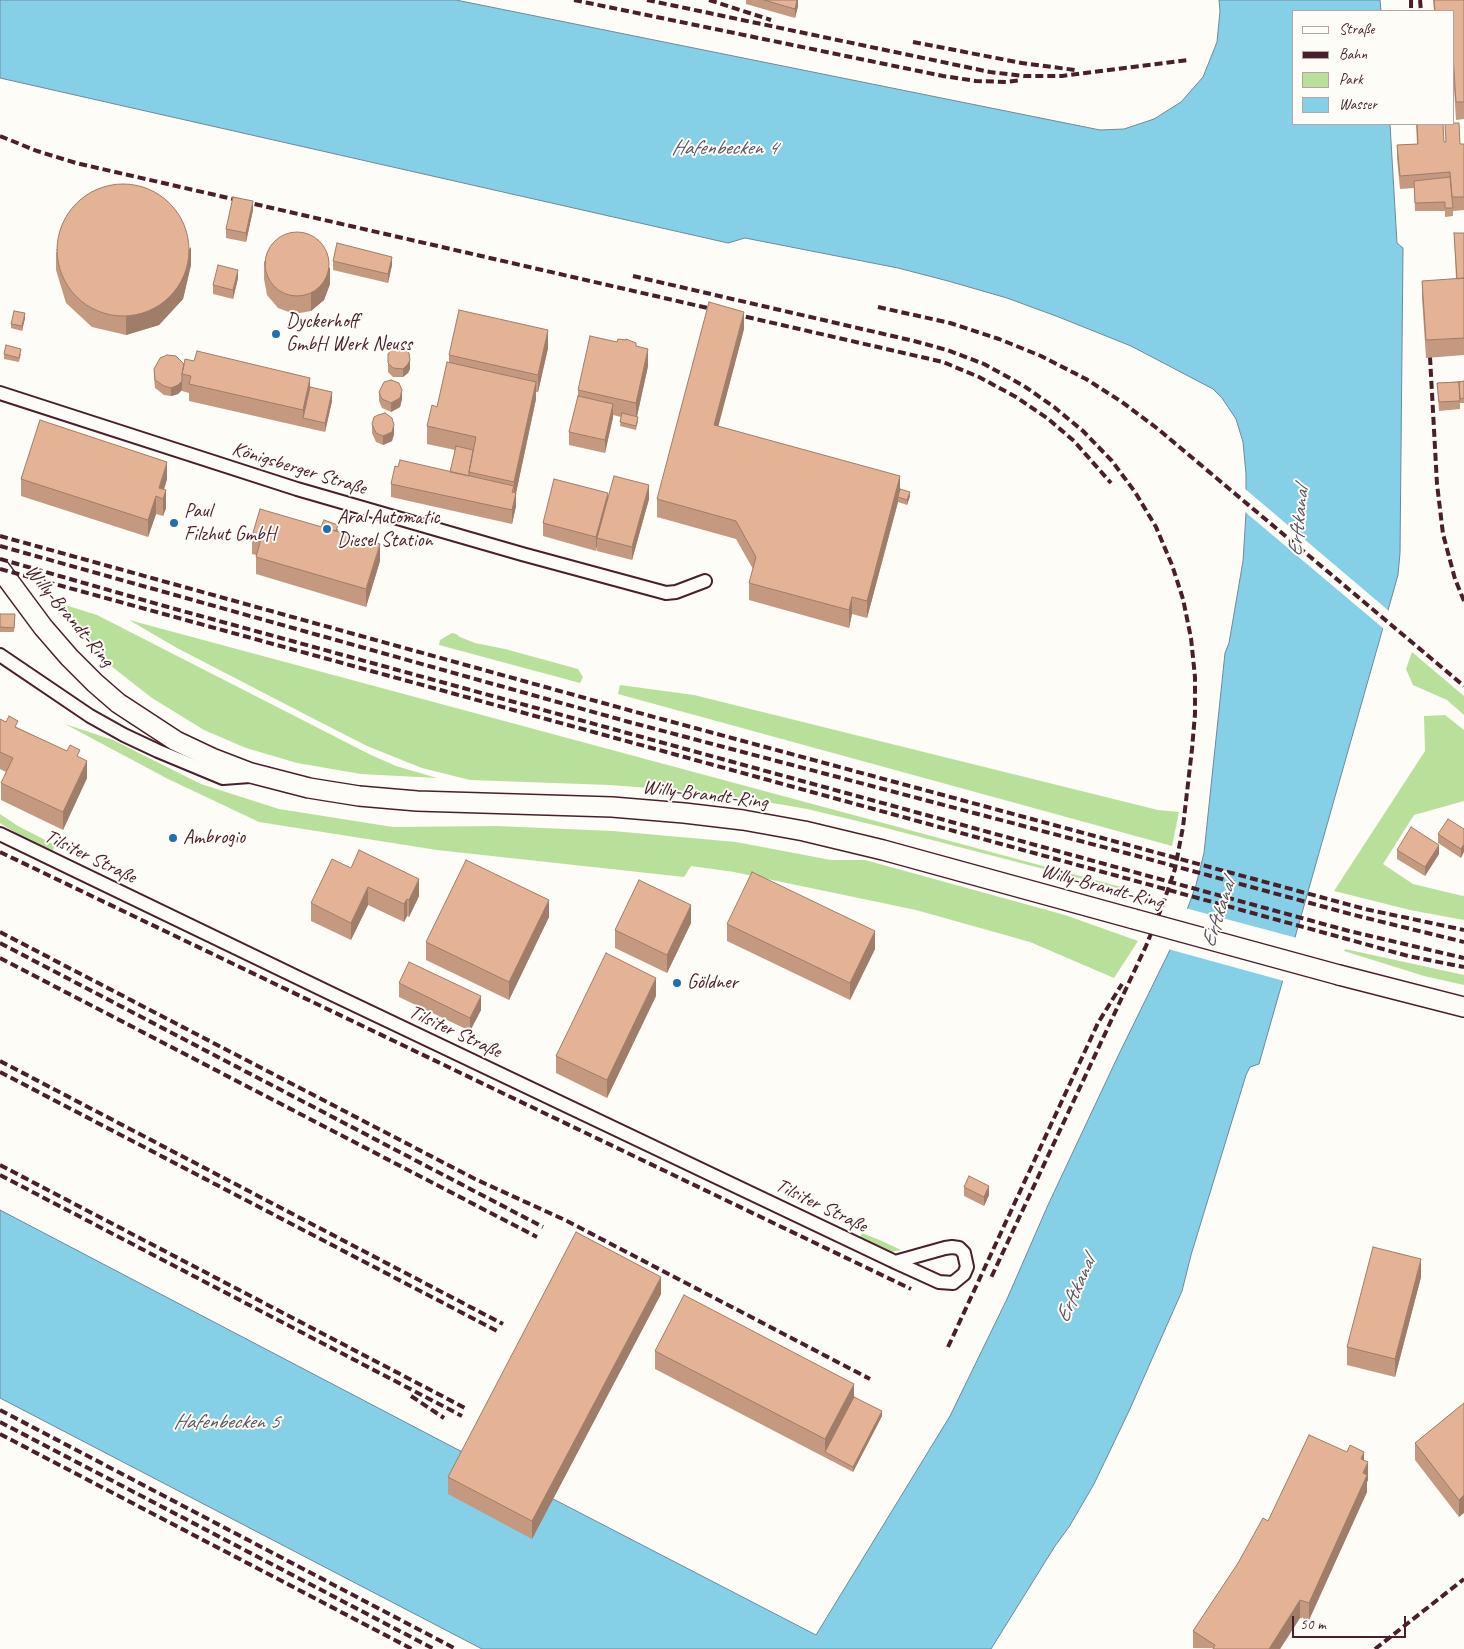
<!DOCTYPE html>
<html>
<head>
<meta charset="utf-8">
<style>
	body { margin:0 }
	#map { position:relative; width:1464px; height:1649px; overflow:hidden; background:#fdfcf7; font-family:Caveat,sans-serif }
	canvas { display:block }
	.legend { position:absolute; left:1292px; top:10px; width:162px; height:115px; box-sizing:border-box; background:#fdfcf7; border:1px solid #b5a4a5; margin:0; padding:6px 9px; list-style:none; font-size:15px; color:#4a1f2b }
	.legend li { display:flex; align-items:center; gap:10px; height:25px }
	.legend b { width:25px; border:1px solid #b5a4a5 }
	.scale { position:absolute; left:1292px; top:1616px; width:114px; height:22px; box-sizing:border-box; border:2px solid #4a1f2b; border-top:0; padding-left:6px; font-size:15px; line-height:18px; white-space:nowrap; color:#4a1f2b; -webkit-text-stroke:4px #fdfcf7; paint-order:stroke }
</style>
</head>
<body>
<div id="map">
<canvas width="1464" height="1649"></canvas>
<ul class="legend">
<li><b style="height:6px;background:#fdfcf7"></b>Straße</li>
<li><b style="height:6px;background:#4a1f2b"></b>Bahn</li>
<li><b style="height:14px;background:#b9e09b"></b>Park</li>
<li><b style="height:14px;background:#86d0e7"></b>Wasser</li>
</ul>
<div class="scale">50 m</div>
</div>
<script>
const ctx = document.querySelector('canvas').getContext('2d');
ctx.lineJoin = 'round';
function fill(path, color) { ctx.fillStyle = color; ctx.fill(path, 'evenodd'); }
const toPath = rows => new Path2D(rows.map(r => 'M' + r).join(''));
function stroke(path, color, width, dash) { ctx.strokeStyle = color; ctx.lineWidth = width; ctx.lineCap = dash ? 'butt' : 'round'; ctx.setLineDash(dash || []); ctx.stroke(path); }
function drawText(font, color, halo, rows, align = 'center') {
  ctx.font = font + ' Caveat,sans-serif'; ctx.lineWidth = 4; ctx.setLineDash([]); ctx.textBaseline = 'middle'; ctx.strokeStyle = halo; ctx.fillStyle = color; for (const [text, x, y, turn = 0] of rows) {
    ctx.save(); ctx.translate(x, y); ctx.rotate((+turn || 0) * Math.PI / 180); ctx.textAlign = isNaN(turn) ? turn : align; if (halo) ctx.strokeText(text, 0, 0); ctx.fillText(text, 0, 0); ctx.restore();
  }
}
fill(toPath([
	[59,603,97,615,369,754,396,766,437,778,361,774,297,763,246,748,204,730,152,698,111,666,71,622,57,604],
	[129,620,1121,887,1121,889,878,826,807,809,744,798,676,790,610,785,470,780,422,768,367,746,318,721,177,648],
	[452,633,456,634,460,637,475,643,505,649,578,669,583,677,580,683,439,645,440,640],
	[1412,652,1464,696,1464,715,1447,700,1413,685,1406,669],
	[620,685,694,695,1158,810,1179,812,1172,846,618,694],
	[1445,715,1464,730,1464,801,1414,815,1383,864,1413,884,1463,896,1464,895,1464,920,1410,910,1334,891,1425,751,1424,716],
	[65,724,113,740,201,784,279,809,393,827,497,826,613,831,736,842,831,860,865,860,1065,915,1138,941,1114,978,1030,942,916,910,734,872,691,866,684,877,437,850,259,822,168,779],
	[0,814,18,826,55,845,52,852,27,840,3,825,0,823],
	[1345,949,1464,975,1464,985,1424,976,1344,951],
	[862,1233,882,1241,901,1250,890,1252,859,1239]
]), '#b9e09b');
const water = toPath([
	[0,0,456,0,1100,130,1124,129,1154,119,1181,102,1203,77,1217,42,1220,11,1219,0,1380,0,1381,11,1293,11,1293,124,1390,124,1397,243,1403,248,1400,553,1398,575,1259,1064,1250,1067,1246,1075,1191,1255,1182,1291,1129,1411,1094,1484,1069,1527,1055,1546,991,1649,482,1649,0,1398,0,1210,447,1444,816,1635,950,1416,1007,1299,1048,1205,1119,1054,1167,956,1182,924,1196,885,1204,853,1225,653,1229,643,1243,561,1246,513,1246,474,1243,442,1236,419,1222,398,1213,389,1131,346,1056,316,1007,298,948,281,898,268,745,238,728,243,0,78,0,0]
]);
fill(water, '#86d0e7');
stroke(water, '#6e899c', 1);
fill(toPath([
	[1244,488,1389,611,1384,629,1244,511],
	[1185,908,1297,938,1284,981,1168,949]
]), '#fdfcf7');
const street = toPath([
	[0,393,297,489,522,554,666,593,676,592,705,581],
	[0,655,90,716,124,735,158,751,223,778,250,776],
	[0,834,334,995,891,1260,895,1262,939,1282,953,1283,964,1274,967,1267,964,1253,959,1248,952,1247,945,1248,895,1262]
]);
const primary = toPath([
	[0,569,43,627,69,657,95,683,118,703,176,741,212,758,251,773,309,788,359,796,417,801,612,807,684,813,743,820,804,831,883,850,1134,919],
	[1339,975,1464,1007]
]);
stroke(street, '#4a1f2b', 16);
stroke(primary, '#4a1f2b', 22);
stroke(street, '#fdfcf7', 12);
stroke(primary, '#fdfcf7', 19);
stroke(toPath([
	[574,0,943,76,976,81,1007,82,1021,80],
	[647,0,990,72,1024,76,1062,76,1188,60],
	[709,0,771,20],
	[1411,0,1411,11],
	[1420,0,1421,11],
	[913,42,1022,63,1075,70],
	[0,136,37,151,76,163,943,362,979,377,1016,397,1047,418,1074,441,1111,483],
	[633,276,914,341,947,350,984,364,1024,386,1054,407,1083,431,1112,461,1135,492,1156,527,1172,565,1183,599,1191,638,1195,677,1195,714,1192,749,1183,827,1175,869,1163,904,1146,946,990,1280],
	[878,307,950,323,999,339,1041,356,1086,379,1122,402,1158,429,1464,686],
	[1430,357,1437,484,1443,534,1455,579,1464,601],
	[0,536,632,711,1365,909,1464,930],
	[0,546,629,722,1141,857,1354,915,1464,942],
	[0,559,168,607,1349,931,1464,958],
	[0,569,1347,939,1408,956,1464,967],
	[0,852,911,1289],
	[0,932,475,1179,565,1220,870,1379],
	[0,943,543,1227],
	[0,958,537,1237],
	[0,1061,503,1324],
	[0,1072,499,1332],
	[0,1165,465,1408],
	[0,1175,462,1416],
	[948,1347,1098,1023,1122,984],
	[411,1396,444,1418],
	[0,1410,456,1649],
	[0,1422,434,1649],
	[0,1434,412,1649],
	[1375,1649,1464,1579]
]), '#4a1f2b', 4, [8, 4]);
const primaryBridge = toPath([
	[1134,919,1339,975]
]);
stroke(primaryBridge, '#4a1f2b', 22, []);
stroke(primaryBridge, '#fdfcf7', 19);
fill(toPath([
	[746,0,798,0,798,6,795,18,746,4],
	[1433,0,1464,0,1464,119,1456,120,1453,72,1453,11,1434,11],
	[1416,124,1443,124,1444,142,1446,142,1445,124,1460,144,1464,144,1464,210,1453,211,1453,216,1445,217,1445,211,1415,211,1414,188,1400,189,1397,158,1397,145,1417,144],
	[253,210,246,242,226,238,226,229],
	[1454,233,1464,233,1464,355,1426,358,1422,298,1422,281,1456,279],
	[56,252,191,265,183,299,159,325,126,335,92,327,66,303,56,270],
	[264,261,330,284,324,300,311,311,294,314,278,308,267,295,264,279],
	[333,261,392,265,388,283,333,270],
	[238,278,233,299,213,294,213,285],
	[25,318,22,331,11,328,11,324],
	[744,329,718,426,900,489,910,496,907,505,898,502,867,618,852,614,849,628,749,600,749,583,753,569,736,539,657,517,657,499],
	[626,340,636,346,648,366,637,416,638,421,636,430,620,426,621,417,613,415,605,453,569,445,569,432,578,396,578,390,617,342],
	[548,348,538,392,536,392,536,399,516,493,516,506,512,524,391,497,391,484,450,472,455,450,427,444,427,426,437,407,449,362,449,355],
	[4,354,21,354,19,362,4,359],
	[388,354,410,369,408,373,403,377,393,377,388,372],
	[184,364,310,387,332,401,325,432,189,401,189,393,182,391,182,390,178,394,171,396,164,395,155,388,154,378,154,369],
	[1464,381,1464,403,1460,403,1460,409,1439,411,1437,383],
	[379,392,402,399,400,407,391,412,382,408,379,401],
	[372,424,394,434,392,441,383,445,376,442,372,433],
	[21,479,167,479,164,490,166,508,163,516,156,514,148,537,21,496],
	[608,499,649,499,632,560,597,551,597,545,596,551,543,536,543,523],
	[321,527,338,529,338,532,380,561,366,607,256,574,256,555,252,554,252,536],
	[0,614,15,614,14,632,0,632],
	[0,719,80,758,87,778,63,830,1,800,1,783,6,772,0,769],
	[1464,829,1461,858,1438,843,1438,834],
	[1397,850,1439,854,1425,876,1397,859],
	[351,868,419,896,409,917,407,916,404,922,368,905,351,940,311,921,311,903],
	[549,917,509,1000,426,960,426,942],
	[691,923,667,973,615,948,615,930],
	[727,924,875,949,850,1000,727,941],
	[399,983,481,1010,470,1031,399,997],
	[656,996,607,1098,556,1073,556,1056],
	[964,1187,989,1195,984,1206,964,1196],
	[1421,1277,1395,1377,1347,1365,1347,1347],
	[661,1294,532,1539,448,1494,448,1477],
	[655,1351,854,1397,882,1416,853,1472,655,1369],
	[1464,1403,1459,1517,1415,1460,1415,1443],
	[1364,1460,1368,1480,1367,1482,1367,1492,1309,1620,1300,1618,1280,1649,1193,1648,1193,1631]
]), '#c49980');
fill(toPath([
	[797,0,798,0,798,6,795,18,795,9],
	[253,201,253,210,246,242,246,233],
	[191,247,191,265,183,299,159,325,126,335,126,317],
	[392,257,392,265,388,283,388,274],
	[330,267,330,284,324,300,311,311,311,293],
	[238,270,238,278,233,299,233,290],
	[744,312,744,329,714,443,714,425],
	[25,313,25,318,22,331,22,326],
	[548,330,548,348,538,392,538,375],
	[648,349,648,366,636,421,636,403],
	[410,360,410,369,408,373,403,377,403,369],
	[310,378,310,395,303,418,303,427,303,410],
	[182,381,182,390,178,394,171,396,171,388],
	[536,382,536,399,516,493,516,506,512,524,512,510,514,499,514,482],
	[402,390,402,399,400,407,391,412,391,403],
	[332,392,332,401,325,432,325,423],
	[613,404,613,418,605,453,605,440],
	[394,425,394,434,392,441,383,445,383,436],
	[167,462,167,479,161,498,159,488],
	[900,476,900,493,898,497,898,502,867,618,867,601],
	[649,485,649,499,632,560,632,547],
	[166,490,166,508,163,516,163,499],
	[910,492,910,496,907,505,907,500],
	[608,493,608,507,597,538,597,545,596,551,596,537],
	[156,496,156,514,148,537,148,520],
	[380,544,380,561,366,607,366,589],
	[852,597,852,614,849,628,849,610],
	[87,761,87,778,63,830,63,812],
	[1464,844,1464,852,1461,858,1461,849],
	[1439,845,1439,854,1425,876,1425,867],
	[419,879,419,896,409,917,409,900],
	[368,887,368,905,351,940,351,923],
	[407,899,407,916,404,922,404,904],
	[549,900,549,917,509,1000,509,982],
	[691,905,691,923,667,973,667,955],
	[875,931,875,949,850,1000,850,983],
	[656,978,656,996,607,1098,607,1080],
	[481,996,481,1010,470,1031,470,1018],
	[989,1186,989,1195,984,1206,984,1197],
	[1421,1259,1421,1277,1395,1377,1395,1359],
	[661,1277,661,1294,532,1539,532,1521],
	[854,1384,854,1401,825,1452,825,1439],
	[882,1411,882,1416,853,1472,853,1467],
	[1364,1452,1364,1469,1361,1459],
	[1368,1462,1368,1480,1367,1482,1367,1492,1309,1620,1309,1603],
	[1464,1495,1464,1513,1459,1517,1459,1500],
	[1300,1600,1300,1618,1280,1649,1269,1649]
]), '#a07d68');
const building = toPath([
	[764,0,797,0,795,9,764,0],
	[1434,0,1464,0,1464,102,1456,102,1453,55,1453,11,1435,11,1434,0],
	[1453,123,1459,123,1460,144,1464,144,1464,197,1452,197,1450,172,1400,176,1397,145,1418,144,1417,124,1443,124,1444,142,1446,142,1445,124,1453,123],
	[1450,177,1453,208,1445,208,1445,202,1415,203,1414,181,1450,177],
	'57 250a66 66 0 1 1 132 0a66 66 0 1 1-132 0Z',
	[233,197,253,201,246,233,226,229,233,197],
	'265 264a32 32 0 1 1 64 0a32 32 0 1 1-64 0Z',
	[1454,233,1464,233,1464,278,1457,279,1454,233],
	[337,243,392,257,388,274,333,261,337,243],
	[218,265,238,270,233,290,213,285,218,265],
	[1464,278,1464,338,1426,340,1422,281,1464,278],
	[709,302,744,312,714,425,900,476,867,601,852,597,849,610,749,583,756,557,736,521,657,499,709,302],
	[459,310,548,330,538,375,449,355,459,310],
	[14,311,25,313,22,326,11,324,14,311],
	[590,336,617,342,618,339,626,340,626,339,636,343,636,346,648,349,636,403,578,390,590,336],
	[6,345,21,349,19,358,4,354,6,345],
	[393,348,403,348,409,353,410,360,408,364,403,369,393,368,388,363,388,354,393,348],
	[197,351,310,378,303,410,189,384,191,376,182,374,185,359,194,361,197,351],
	[167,355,176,356,184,364,182,374,182,381,178,385,171,388,164,386,155,380,154,369,160,358,167,355],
	[447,362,536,382,514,482,469,472,476,437,427,426,432,405,437,407,447,362],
	[391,380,399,383,402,390,400,398,391,403,382,399,379,392,384,382,391,380],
	[1464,381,1464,398,1460,399,1459,382,1464,381],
	[1459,382,1460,401,1439,402,1437,383,1459,382],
	[310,387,332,392,325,423,303,418,310,387],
	[578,396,613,404,605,440,569,432,578,396],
	[385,413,392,418,394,425,392,432,383,436,376,433,372,424,374,417,378,415,385,413],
	[622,413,638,417,636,426,620,422,622,413],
	[40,420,167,462,159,488,166,490,163,499,156,496,148,520,21,479,40,420],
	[456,446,473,450,469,472,469,476,450,472,456,446],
	[400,460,514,486,512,492,516,493,512,510,391,484,395,466,398,467,400,460],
	[614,476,649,485,632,547,597,538,614,476],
	[554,479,608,493,596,537,543,523,554,479],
	[900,489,910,492,907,500,898,497,900,489],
	[260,509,380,544,366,589,256,557,261,539,252,536,260,509],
	[324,520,338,525,336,531,321,527,324,520],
	[0,614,15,614,14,628,0,627,0,614],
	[9,716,18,721,15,727,67,751,70,745,80,750,77,756,87,761,63,812,1,783,13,758,0,752,0,719,6,722,9,716],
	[1448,819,1464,829,1464,844,1461,849,1438,834,1448,819],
	[1411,827,1439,845,1425,867,1397,850,1411,827],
	[359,850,419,879,409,900,407,899,404,904,368,887,351,923,311,903,332,859,351,868,359,850],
	[466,860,549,900,509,982,426,942,466,860],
	[752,872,875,931,850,983,727,924,752,872],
	[639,880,691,905,667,955,615,930,639,880],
	[606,953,656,978,607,1080,556,1056,606,953],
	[409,962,481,996,470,1018,399,983,409,962],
	[969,1176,989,1186,984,1197,964,1187,969,1176],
	[576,1232,661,1277,532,1521,448,1477,576,1232],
	[1373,1247,1421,1259,1395,1359,1347,1347,1373,1247],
	[684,1295,854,1384,825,1439,655,1351,684,1295],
	[854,1397,882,1411,853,1467,825,1452,854,1397],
	[1464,1403,1464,1495,1459,1500,1415,1443,1464,1403],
	[1309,1435,1347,1452,1350,1445,1364,1452,1361,1459,1368,1462,1363,1473,1367,1475,1309,1603,1300,1600,1269,1649,1213,1649,1215,1645,1193,1631,1238,1563,1263,1518,1268,1521,1309,1435]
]);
fill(building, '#e4b295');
stroke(building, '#a07d68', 1);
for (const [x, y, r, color] of [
	[276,334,5,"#1f6fb2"],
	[174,523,5,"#1f6fb2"],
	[327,529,5,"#1f6fb2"],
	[173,838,5,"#1f6fb2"],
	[677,983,5,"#1f6fb2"]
]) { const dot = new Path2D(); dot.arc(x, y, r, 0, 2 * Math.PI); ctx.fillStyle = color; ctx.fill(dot); stroke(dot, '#fdfcf7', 2); }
drawText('20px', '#4a1f2b', '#fdfcf7', [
	["Dyckerhoff",286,322],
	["GmbH Werk Neuss",286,345],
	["Paul",184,512],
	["Filzhut GmbH",184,535],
	["Aral Automatic",337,518],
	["Diesel Station",337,541],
	["Ambrogio",183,838],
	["Göldner",687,983]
], 'left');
drawText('20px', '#4a1f2b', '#fdfcf7', [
	["Königsberger Straße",299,469,17],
	["Willy-Brandt-Ring",69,616,50],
	["Willy-Brandt-Ring",705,795,7],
	["Tilsiter Straße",90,857,26],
	["Willy-Brandt-Ring",1102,887,15],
	["Tilsiter Straße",455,1032,25],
	["Tilsiter Straße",821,1206,26]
]);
drawText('italic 21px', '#5c5463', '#fdfcf7', [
	["Hafenbecken 4",724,148],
	["Erftkanal",1299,522,-84],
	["Erftkanal",1219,914,-72],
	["Erftkanal",1076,1290,-66],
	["Hafenbecken 5",226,1422]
]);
</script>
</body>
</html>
